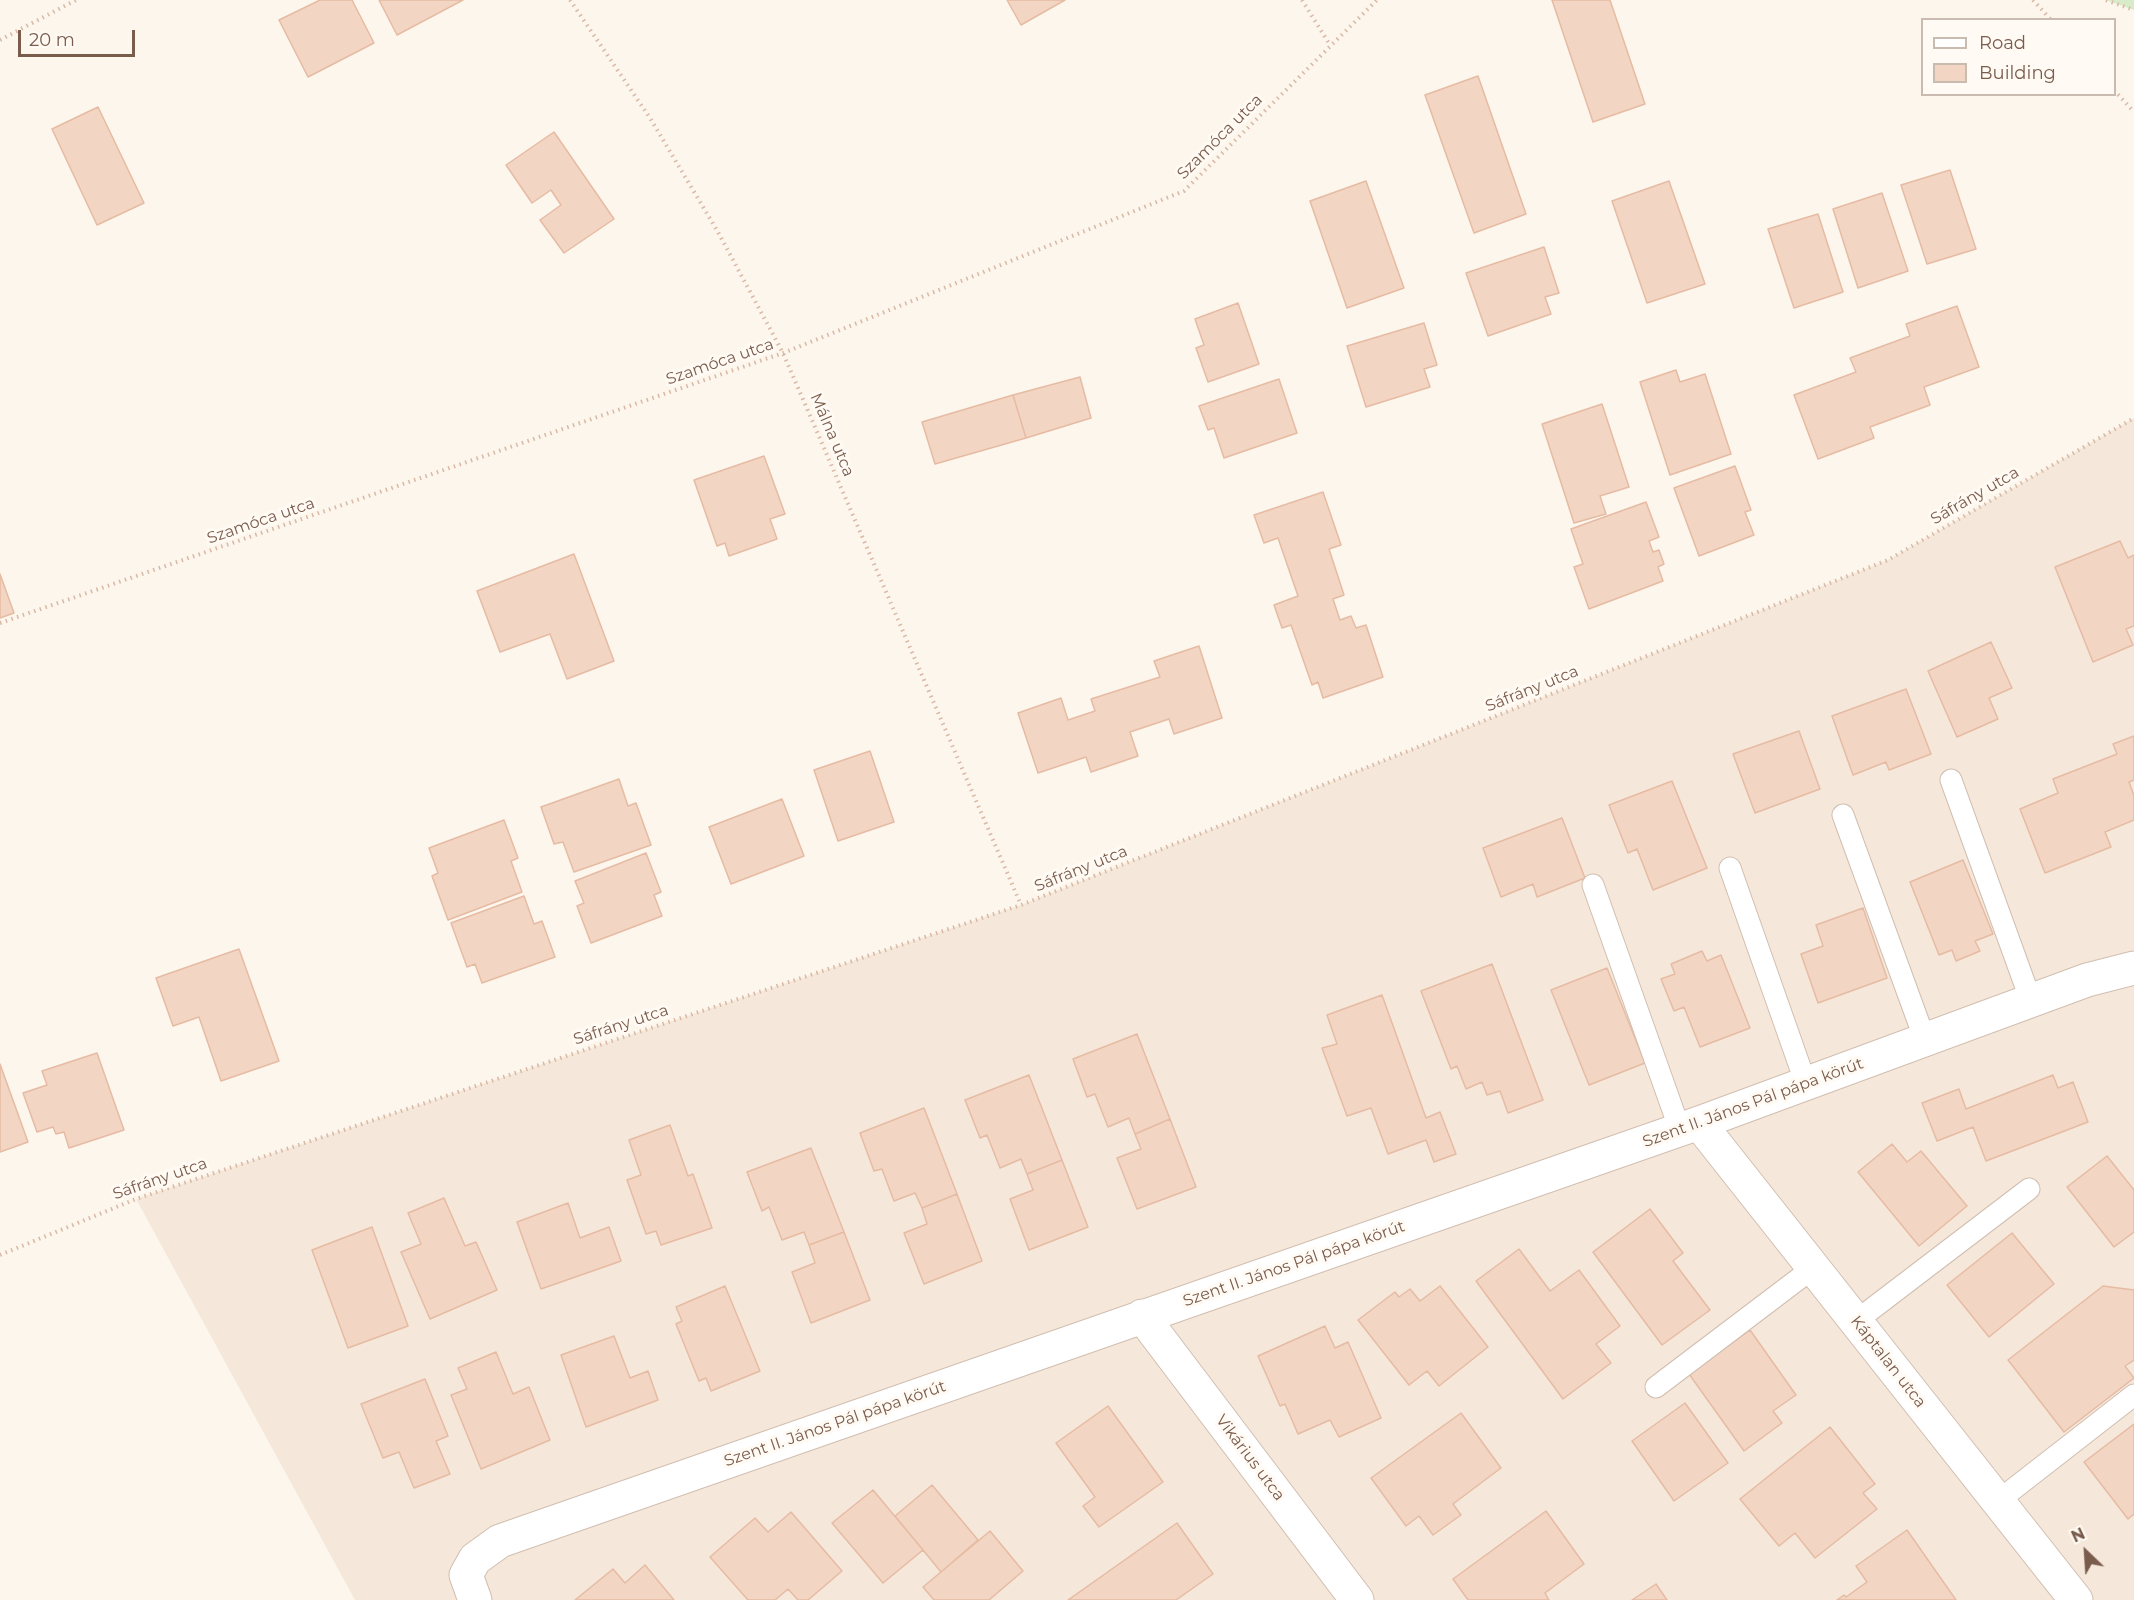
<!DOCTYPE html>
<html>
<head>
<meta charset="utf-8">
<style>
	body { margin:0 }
	#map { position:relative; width:2134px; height:1600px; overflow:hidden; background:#fdf6ec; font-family:Montserrat,sans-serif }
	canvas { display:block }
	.legend { position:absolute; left:1921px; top:18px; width:195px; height:78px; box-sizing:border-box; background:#fffaf3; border:2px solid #cabbb1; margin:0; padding:8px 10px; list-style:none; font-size:18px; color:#7a5c4d }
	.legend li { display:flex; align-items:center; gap:12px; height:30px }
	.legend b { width:30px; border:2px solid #cabbb1 }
	.north { position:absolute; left:2056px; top:1522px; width:60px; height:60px; -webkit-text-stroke:4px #fffaf3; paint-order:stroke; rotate:335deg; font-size:16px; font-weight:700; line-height:24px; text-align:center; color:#7a5c4d }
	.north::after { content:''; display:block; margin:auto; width:21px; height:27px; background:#7a5c4d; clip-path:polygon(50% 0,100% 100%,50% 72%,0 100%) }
	.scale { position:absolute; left:18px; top:30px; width:117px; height:27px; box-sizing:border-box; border:3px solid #7a5c4d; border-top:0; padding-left:8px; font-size:18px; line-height:21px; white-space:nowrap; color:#7a5c4d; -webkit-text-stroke:4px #fffaf3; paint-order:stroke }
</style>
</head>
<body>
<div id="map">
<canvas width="2134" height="1600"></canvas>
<ul class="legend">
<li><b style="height:8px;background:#fff"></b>Road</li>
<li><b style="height:16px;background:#f3d5c3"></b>Building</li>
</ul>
<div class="north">N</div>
<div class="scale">20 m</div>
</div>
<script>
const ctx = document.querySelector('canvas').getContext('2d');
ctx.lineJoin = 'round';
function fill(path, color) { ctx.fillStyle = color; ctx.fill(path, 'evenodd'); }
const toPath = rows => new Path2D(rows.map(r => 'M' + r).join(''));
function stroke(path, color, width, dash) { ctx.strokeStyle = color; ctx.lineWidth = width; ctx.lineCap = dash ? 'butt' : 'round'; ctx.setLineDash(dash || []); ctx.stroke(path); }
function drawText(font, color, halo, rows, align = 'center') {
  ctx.font = font + ' Montserrat,sans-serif'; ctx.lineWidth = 6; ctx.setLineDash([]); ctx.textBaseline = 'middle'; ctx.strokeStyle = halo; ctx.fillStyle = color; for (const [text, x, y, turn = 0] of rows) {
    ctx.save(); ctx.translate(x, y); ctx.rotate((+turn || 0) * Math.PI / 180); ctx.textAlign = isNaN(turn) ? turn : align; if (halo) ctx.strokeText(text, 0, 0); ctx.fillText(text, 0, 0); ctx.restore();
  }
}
fill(toPath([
	[2134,418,2134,1600,355,1600,136,1199,1021,905,1888,560]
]), '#f5e8da');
fill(toPath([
	[2106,0,2134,0,2134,10]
]), '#d8ecc9');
const building = toPath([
	[320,0,352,0,374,43,308,77,279,20,320,0],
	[379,0,463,0,397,35,379,0],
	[1007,0,1065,0,1021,25,1007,0],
	[1552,0,1610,0,1645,104,1593,122,1552,0],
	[1478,76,1526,214,1474,233,1425,95,1478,76],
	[98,107,144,203,97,225,52,129,98,107],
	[554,132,614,219,564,253,540,220,561,205,551,190,532,203,506,165,554,132],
	[1950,170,1976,249,1927,264,1901,185,1950,170],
	[1366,181,1404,288,1347,308,1310,201,1366,181],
	[1669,181,1705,284,1647,303,1612,201,1669,181],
	[1882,193,1908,271,1858,288,1833,209,1882,193],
	[1818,214,1843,292,1794,308,1768,229,1818,214],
	[1544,247,1559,293,1545,297,1551,314,1488,336,1466,273,1544,247],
	[1238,303,1259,364,1208,382,1196,348,1204,345,1195,319,1238,303],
	[1957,306,1979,367,1924,387,1930,405,1870,427,1874,438,1818,459,1794,395,1856,372,1850,358,1910,336,1906,324,1957,306],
	[1424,323,1437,365,1424,369,1430,387,1366,407,1347,346,1424,323],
	[1676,370,1680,382,1705,374,1731,454,1670,475,1640,382,1676,370],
	[1080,377,1091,418,1026,438,1013,395,1080,377],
	[1279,379,1297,433,1224,458,1214,428,1208,430,1199,406,1279,379],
	[1013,395,1026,438,935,464,922,422,1013,395],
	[1602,404,1629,487,1600,496,1606,514,1574,523,1542,424,1602,404],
	[764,456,785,514,770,519,777,539,729,556,725,543,717,546,694,480,764,456],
	[1735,466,1751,510,1745,512,1754,535,1699,556,1674,488,1735,466],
	[1323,492,1341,545,1329,549,1344,595,1333,599,1340,620,1351,616,1356,628,1366,625,1383,677,1323,698,1318,682,1312,685,1291,625,1282,628,1274,605,1298,596,1278,538,1264,543,1254,515,1323,492],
	[1646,502,1659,537,1649,541,1653,552,1659,550,1664,564,1658,567,1663,581,1589,609,1574,567,1583,564,1571,529,1646,502],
	[2120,541,2128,558,2134,555,2134,626,2126,629,2133,645,2093,662,2055,567,2120,541],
	[574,554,614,661,567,679,550,634,500,652,477,591,574,554],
	[0,574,14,613,0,618,0,574],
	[1991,642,2012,688,1989,698,1998,719,1957,737,1928,671,1991,642],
	[1199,646,1222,718,1174,734,1169,719,1130,732,1138,756,1091,772,1086,757,1038,773,1018,713,1061,698,1068,720,1095,711,1091,699,1160,677,1154,661,1199,646],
	[1906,689,1931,754,1889,770,1886,762,1853,775,1832,716,1906,689],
	[1799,731,1820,789,1755,813,1733,754,1799,731],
	[2134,736,2134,780,2129,782,2134,796,2134,820,2105,832,2111,847,2045,873,2020,809,2058,793,2053,779,2117,754,2113,744,2134,736],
	[870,751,894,822,838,841,814,770,870,751],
	[619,779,628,806,636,803,651,845,574,872,563,842,554,844,541,807,619,779],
	[1672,781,1707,868,1653,890,1637,849,1628,853,1609,805,1672,781],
	[782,799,804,856,731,884,709,827,782,799],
	[1562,818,1585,878,1537,897,1533,884,1501,897,1483,848,1562,818],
	[504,820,518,858,511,861,522,892,448,920,432,876,438,873,429,848,504,820],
	[646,853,661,892,654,895,662,916,591,943,577,906,584,903,575,881,646,853],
	[1963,860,1993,934,1975,941,1980,951,1956,961,1952,950,1939,955,1910,882,1963,860],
	[524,896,534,924,542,921,555,957,482,983,475,964,467,967,451,923,524,896],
	[1863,908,1887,978,1818,1003,1801,954,1823,946,1816,925,1863,908],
	[239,949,279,1061,221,1081,199,1017,173,1026,156,978,239,949],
	[1702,951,1707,961,1721,955,1750,1028,1700,1047,1684,1007,1674,1011,1661,979,1675,974,1671,964,1702,951],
	[1492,964,1543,1100,1508,1113,1500,1091,1487,1095,1482,1082,1466,1089,1457,1066,1451,1069,1421,991,1492,964],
	[1607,968,1645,1063,1589,1085,1551,990,1607,968],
	[1382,995,1426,1118,1440,1112,1456,1154,1434,1162,1426,1140,1388,1154,1371,1108,1347,1116,1322,1048,1337,1044,1327,1015,1382,995],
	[1137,1034,1170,1119,1135,1134,1129,1118,1108,1127,1095,1094,1087,1097,1073,1059,1137,1034],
	[97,1053,124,1130,69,1148,64,1132,56,1134,53,1127,37,1132,23,1093,47,1085,42,1071,97,1053],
	[0,1064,28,1142,0,1152,0,1064],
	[1029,1075,1062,1160,1027,1174,1021,1159,1000,1168,987,1135,980,1138,965,1100,1029,1075],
	[2053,1075,2058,1088,2073,1082,2088,1122,1986,1161,1973,1127,1937,1141,1922,1103,1959,1089,1966,1109,2053,1075],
	[924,1108,957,1194,922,1208,915,1193,894,1201,882,1169,874,1171,860,1133,924,1108],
	[1170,1119,1196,1187,1137,1209,1117,1158,1141,1149,1135,1134,1170,1119],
	[670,1125,688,1176,693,1174,712,1228,661,1245,656,1231,646,1234,627,1180,641,1175,629,1140,670,1125],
	[1892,1144,1907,1162,1921,1151,1967,1206,1919,1246,1858,1172,1892,1144],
	[811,1148,844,1232,809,1245,804,1232,782,1240,769,1207,762,1211,747,1172,811,1148],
	[2107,1156,2134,1190,2134,1232,2114,1247,2067,1187,2107,1156],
	[1062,1160,1088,1227,1029,1250,1010,1199,1033,1190,1027,1174,1062,1160],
	[957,1194,982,1261,924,1284,904,1233,927,1224,922,1208,957,1194],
	[444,1198,465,1246,476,1242,497,1290,430,1319,401,1252,421,1244,408,1213,444,1198],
	[568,1203,580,1238,609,1227,621,1261,541,1289,517,1222,568,1203],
	[1650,1209,1683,1253,1673,1261,1710,1310,1662,1345,1593,1252,1650,1209],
	[372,1227,408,1326,348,1348,312,1250,372,1227],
	[844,1232,870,1300,811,1323,792,1272,815,1263,809,1245,844,1232],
	[2012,1233,2054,1284,1989,1337,1947,1285,2012,1233],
	[1519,1249,1550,1291,1579,1270,1620,1326,1596,1344,1611,1363,1563,1399,1476,1281,1519,1249],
	[725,1286,760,1371,711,1391,706,1378,699,1381,676,1324,682,1321,676,1307,725,1286],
	[1440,1286,1488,1347,1439,1386,1427,1371,1409,1385,1358,1320,1395,1292,1399,1297,1410,1289,1420,1301,1440,1286],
	[2103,1286,2134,1290,2134,1360,2125,1366,2134,1378,2064,1432,2008,1360,2103,1286],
	[1325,1326,1335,1348,1348,1342,1381,1418,1339,1437,1330,1420,1298,1434,1285,1404,1280,1406,1258,1356,1325,1326],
	[1750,1330,1796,1395,1773,1411,1782,1423,1744,1451,1689,1374,1750,1330],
	[614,1336,630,1378,648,1371,658,1400,586,1427,561,1355,614,1336],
	[496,1352,513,1394,529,1387,550,1440,481,1469,451,1395,467,1389,458,1368,496,1352],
	[425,1379,448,1436,436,1441,450,1474,414,1488,399,1452,383,1458,361,1404,425,1379],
	[1685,1403,1728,1463,1674,1501,1632,1441,1685,1403],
	[1108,1406,1163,1482,1099,1527,1083,1506,1095,1497,1056,1443,1108,1406],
	[1461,1413,1501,1468,1453,1504,1461,1515,1433,1535,1419,1516,1406,1526,1371,1478,1461,1413],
	[2134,1424,2134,1514,2128,1519,2084,1462,2134,1424],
	[1830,1427,1875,1484,1863,1493,1877,1509,1815,1558,1795,1533,1779,1546,1740,1499,1830,1427],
	[932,1485,978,1540,941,1572,895,1516,932,1485],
	[873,1490,923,1550,883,1583,832,1523,873,1490],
	[1546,1511,1584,1564,1545,1593,1549,1600,1468,1600,1453,1579,1546,1511],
	[791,1512,842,1571,808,1600,798,1600,788,1589,775,1600,748,1600,710,1557,755,1518,768,1532,791,1512],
	[1177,1523,1213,1574,1176,1600,1068,1600,1177,1523],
	[1907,1530,1956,1600,1837,1600,1844,1595,1846,1597,1867,1582,1856,1566,1907,1530],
	[990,1531,1023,1571,989,1600,934,1600,923,1587,990,1531],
	[645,1565,674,1600,575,1600,613,1569,625,1583,645,1565],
	[1656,1584,1667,1600,1632,1600,1656,1584]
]);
fill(building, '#f3d5c3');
stroke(building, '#e6bba3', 1.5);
const lane = toPath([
	[1951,780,2031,1001],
	[1843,815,1925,1040],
	[1730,868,1806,1084],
	[1593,885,1680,1130],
	[1856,1321,2029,1189],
	[1656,1387,1813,1268],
	[1998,1501,2134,1395]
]);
const street = toPath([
	[1699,1123,2076,1600],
	[1142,1316,1357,1600],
	[475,1600,466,1575,475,1559,500,1541,1699,1123,2087,980,2134,968]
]);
stroke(lane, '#d1beb0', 23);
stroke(street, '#d1beb0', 35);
stroke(toPath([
	[570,0,650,118,718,232,783,353,1021,905],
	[1302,0,1330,45],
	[2033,0,2051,20],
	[2106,0,2134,10],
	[0,40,76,0],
	[2114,90,2134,112],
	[0,623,783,353,1184,191,1377,0],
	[0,1255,136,1199,1021,905,1888,560,2134,418]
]), '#d9b8a5', 4, [1.5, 4.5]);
stroke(lane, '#fff', 21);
stroke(street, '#fff', 33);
drawText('16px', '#7a5c4d', '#fffaf3', [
	["Szamóca utca",1220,137,-45],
	["Szamóca utca",720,362,-19],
	["Málna utca",832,435,67],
	["Sáfrány utca",1975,496,-30],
	["Szamóca utca",261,521,-19],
	["Sáfrány utca",1532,689,-22],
	["Sáfrány utca",1081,869,-22],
	["Sáfrány utca",621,1025,-18],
	["Szent II. János Pál pápa körút",1753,1103,-20],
	["Sáfrány utca",160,1179,-19],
	["Szent II. János Pál pápa körút",1294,1264,-19],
	["Káptalan utca",1888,1362,52],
	["Szent II. János Pál pápa körút",835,1424,-19],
	["Vikárius utca",1250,1458,53]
]);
</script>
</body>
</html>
